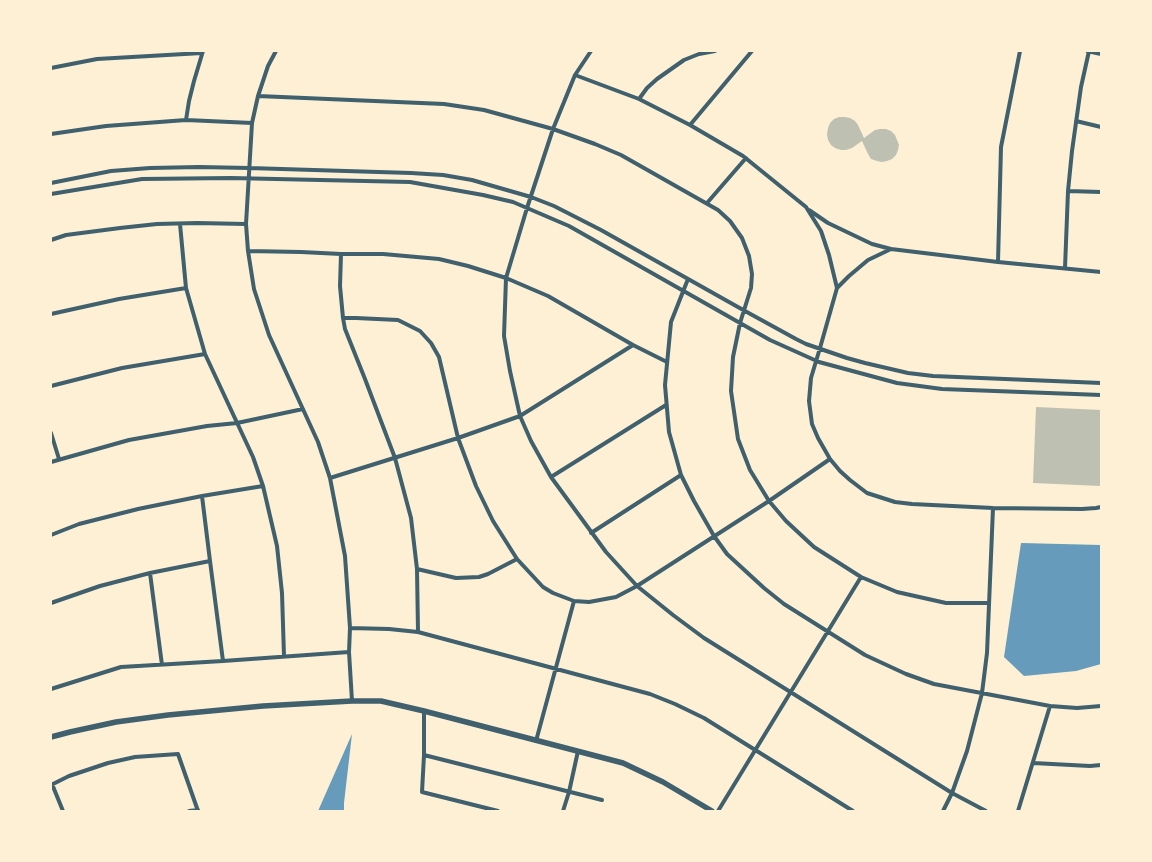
<!DOCTYPE html>
<html>
<head>
<meta charset="utf-8">
<style>
	body { margin:0 }
	#map { position:relative; width:1152px; height:862px; overflow:hidden; background:#fdf0d5; font-family:"DM Sans",sans-serif }
	canvas { display:block }
	.frame { position:absolute; inset:0; border:52px solid #fdf0d5; pointer-events:none }
</style>
</head>
<body>
<div id="map">
<canvas width="1152" height="862"></canvas>
<div class="frame"></div>
</div>
<script>
const ctx = document.querySelector('canvas').getContext('2d');
ctx.lineJoin = 'round';
function fill(path, color) { ctx.fillStyle = color; ctx.fill(path, 'evenodd'); }
const toPath = rows => new Path2D(rows.map(r => 'M' + r).join(''));
function stroke(path, color, width, dash) { ctx.strokeStyle = color; ctx.lineWidth = width; ctx.lineCap = dash ? 'butt' : 'round'; ctx.setLineDash(dash || []); ctx.stroke(path); }
fill(toPath([
	[1021,543,1101,545,1101,664,1076,671,1024,676,1004,657],
	[352,734,344,803,344,811,318,811]
]), '#669bbc');
fill(toPath([
	[839,117,845,117,850,118,855,121,858,125,864,138,875,130,880,129,886,129,891,131,895,135,899,145,898,150,896,155,892,159,887,161,882,162,877,161,871,159,868,154,862,141,852,148,846,150,841,150,835,148,831,145,828,140,827,134,828,128,830,123,834,119],
	[1036,407,1101,410,1101,486,1033,483]
]), '#bec0b2');
stroke(toPath([
	[276,51,268,66,258,96,252,123,246,224,248,251,254,289,269,335,318,442,330,478,345,556,350,628,349,652,352,701],
	[591,51,575,75,553,129,527,208,506,278,504,336,510,371,520,416,531,441,551,477,606,552,637,586,673,615,704,638,952,793,986,811],
	[1087,51,1101,54],
	[51,68,97,59,202,53],
	[575,75,639,99,690,125,743,156,806,207,821,231,829,255,837,288],
	[258,96,444,104,484,110,553,129,595,144,621,155,718,210,730,221,742,238,749,256,752,274,751,288,740,323,733,357,731,391,738,439,750,470,769,501,786,521,814,547,861,577,897,592,946,603,989,603],
	[639,99,647,88,657,79,684,60,699,54,715,51],
	[186,120,189,101,194,81,203,51],
	[1076,121,1101,127],
	[690,125,752,51],
	[51,134,106,126,186,120,252,123],
	[51,183,111,171,150,168,199,167,249,168,411,173,443,175,472,180,531,197,554,206,601,230,745,311,796,339,806,344,847,358,865,363,908,373,933,376,1101,383],
	[1068,191,1101,192],
	[51,194,142,179,231,178,410,182,483,195,513,202,569,226,770,340,819,362,897,383,942,389,1101,395],
	[707,203,746,158],
	[809,210,828,223,872,244,891,249],
	[51,240,66,235,120,228,157,224,197,223,246,224],
	[248,251,301,252,341,254,383,254,439,259,468,266,506,278,548,296,633,345,667,362],
	[341,254,340,286,343,318,356,318,398,320,420,331,431,343,439,357,458,438,476,486,493,521,517,559,543,587,553,593,574,601,589,602,616,597,637,586,769,501,830,459],
	[998,262,1001,147,1020,51],
	[1065,268,1068,191,1072,151,1081,87,1089,51],
	[1101,272,998,262,891,249,868,260,849,276,837,288,820,348,811,378,809,401,812,424,818,438,830,459,840,471,850,480,867,493,895,502,912,504,993,508,1082,509,1096,508,1101,507],
	[688,279,671,322,665,385,669,432,681,475,694,501,714,536,727,554,764,588,784,604,865,655,906,674,934,684,1050,706,1077,708,1101,706],
	[51,314,119,299,186,288],
	[343,318,345,329,365,379,395,458,411,518,417,569,418,632],
	[51,386,122,368,205,354],
	[51,433,59,459],
	[51,462,129,440,207,426,237,423,303,409],
	[551,477,666,405],
	[330,478,458,438,520,416,633,345],
	[263,486,277,546,282,593,284,656],
	[591,533,681,475],
	[51,535,79,524,138,509,202,496],
	[210,561,223,661],
	[417,569,456,578,479,577,488,574,517,559],
	[150,573,162,665],
	[51,603,100,586,150,573,210,561,202,496,263,486,253,457,205,354,186,288,180,224],
	[350,628,389,629,418,632,650,694,675,704,704,718,853,811],
	[51,689,121,667,223,661,349,652],
	[424,711,424,755,422,792,498,811],
	[536,741,574,601],
	[424,755,602,800],
	[1033,763,1090,766,1101,765],
	[52,784,63,811],
	[51,785,69,776,108,763,135,757,178,754,198,811],
	[189,811,198,810],
	[563,811,569,792,578,751],
	[718,811,861,577],
	[943,811,952,793,967,751,982,693,987,653,993,508],
	[1018,811,1050,706]
]), '#3f606c', 4);
stroke(toPath([
	[51,737,70,732,116,722,168,715,263,706,352,701,381,701,424,711,623,763,663,782,712,811]
]), '#3f606c', 5.5);
</script>
</body>
</html>
